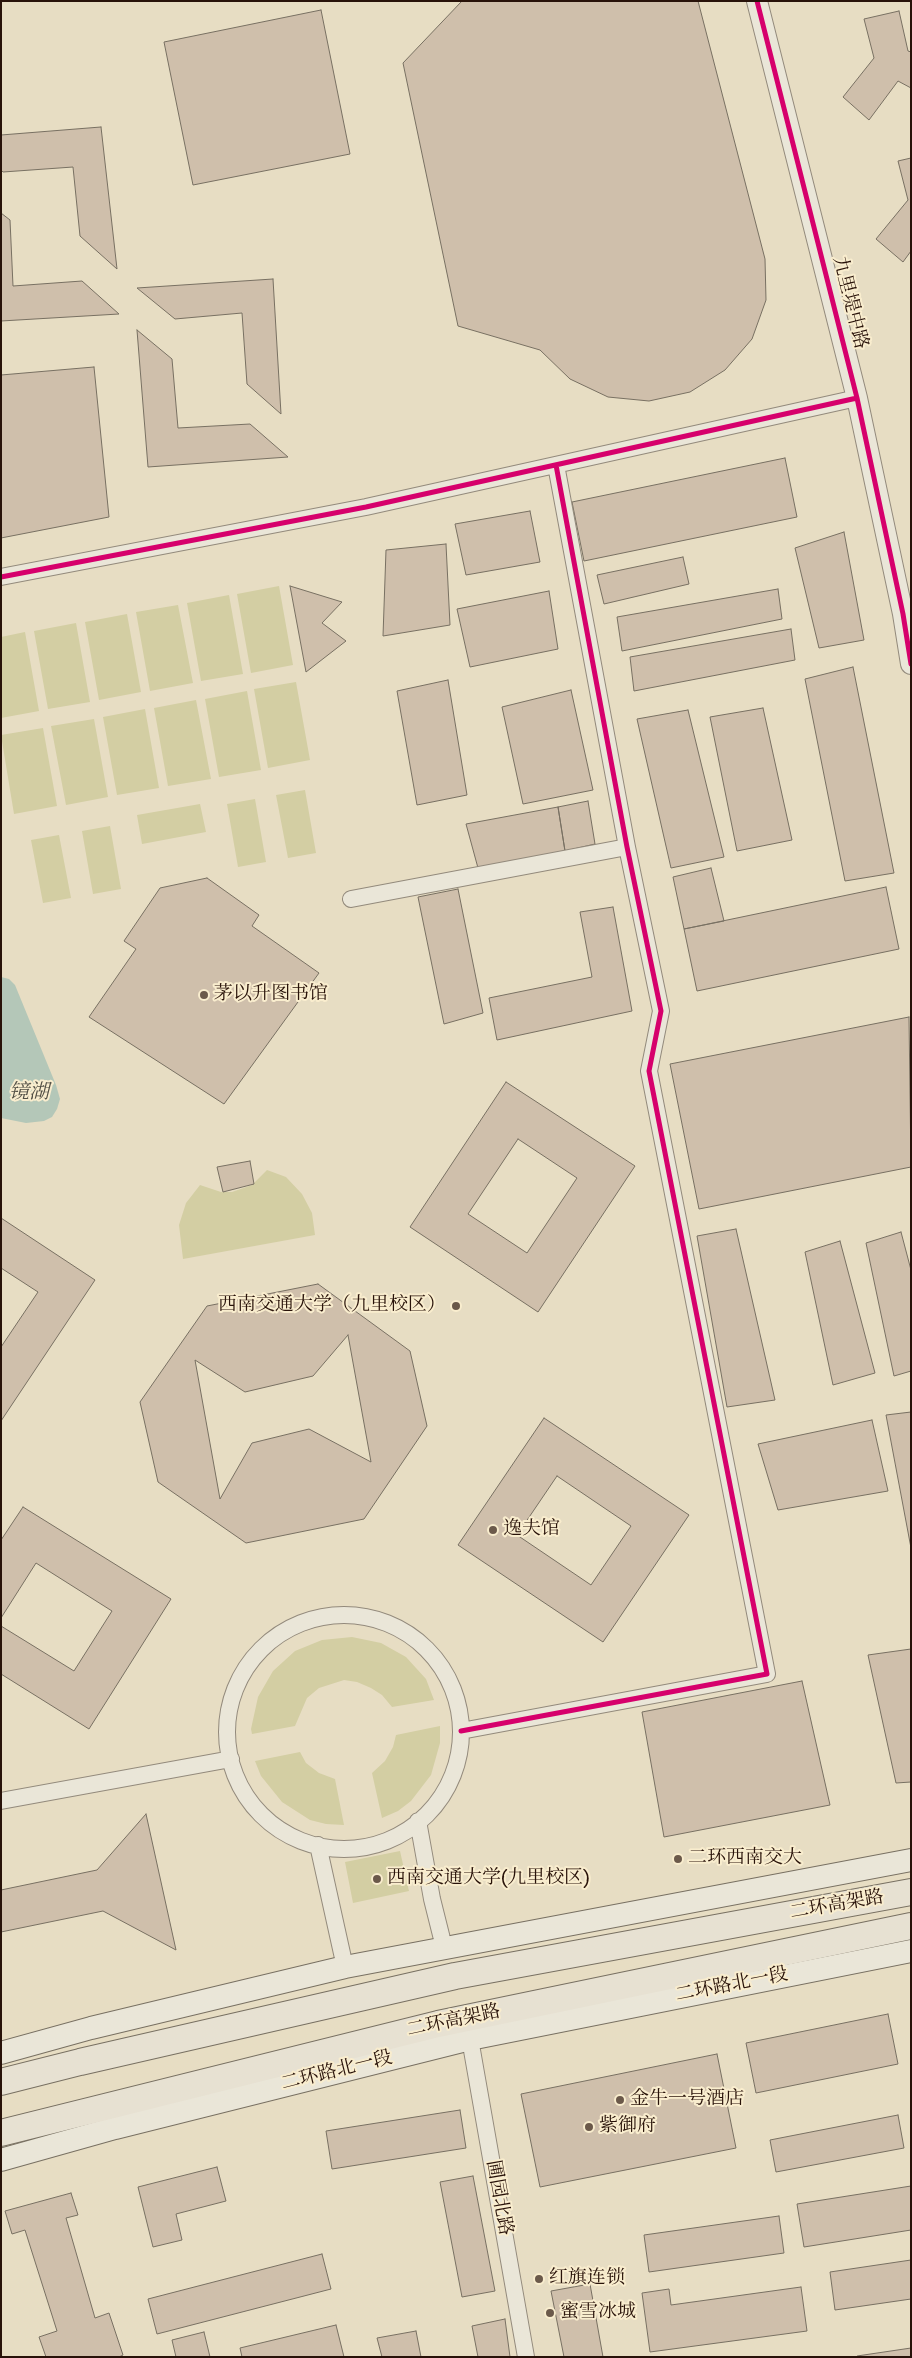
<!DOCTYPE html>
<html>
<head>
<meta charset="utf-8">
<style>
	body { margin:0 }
	#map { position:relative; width:912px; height:2358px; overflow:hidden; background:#e7ddc3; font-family:"IM FELL DW Pica",serif }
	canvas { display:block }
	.frame { position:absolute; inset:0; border:2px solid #281209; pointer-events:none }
</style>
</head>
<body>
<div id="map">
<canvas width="912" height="2358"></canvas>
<div class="frame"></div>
</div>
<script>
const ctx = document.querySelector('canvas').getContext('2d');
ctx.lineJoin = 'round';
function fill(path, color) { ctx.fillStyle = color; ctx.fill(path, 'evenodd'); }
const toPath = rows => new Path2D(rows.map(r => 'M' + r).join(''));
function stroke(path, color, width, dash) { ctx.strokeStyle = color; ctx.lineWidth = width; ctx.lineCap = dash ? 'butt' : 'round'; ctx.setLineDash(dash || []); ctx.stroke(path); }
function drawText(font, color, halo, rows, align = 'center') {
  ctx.font = font + ' "IM FELL DW Pica","Noto Serif SC",serif'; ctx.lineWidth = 4; ctx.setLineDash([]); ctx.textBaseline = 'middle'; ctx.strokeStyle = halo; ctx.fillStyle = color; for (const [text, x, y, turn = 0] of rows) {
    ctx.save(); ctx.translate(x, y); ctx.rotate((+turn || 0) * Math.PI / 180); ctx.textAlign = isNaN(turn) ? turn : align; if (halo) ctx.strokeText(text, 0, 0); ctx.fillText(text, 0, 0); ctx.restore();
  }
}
fill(toPath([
	[279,586,293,665,251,673,237,594],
	[229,595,243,674,201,681,187,603],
	[178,605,193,683,150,691,136,612],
	[127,614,141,692,99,700,85,622],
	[76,623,90,702,48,709,34,631],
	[25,632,39,711,1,718,1,637],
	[296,682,310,760,268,768,254,689],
	[247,691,261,770,219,777,205,699],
	[196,700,211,779,168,786,154,708],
	[145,709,159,788,117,795,103,717],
	[94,719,108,797,66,805,51,726],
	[43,728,57,806,14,814,1,735],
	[305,790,316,853,288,858,276,795],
	[255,799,266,862,238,867,227,804],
	[200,804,206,832,142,844,137,815],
	[110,826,121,889,93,894,82,831],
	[59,835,71,898,43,903,31,840],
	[267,1170,286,1177,302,1194,312,1213,315,1235,183,1259,179,1225,186,1203,200,1185,221,1192,232,1192,252,1185],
	[352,1637,381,1643,406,1657,426,1679,434,1700,392,1707,382,1695,371,1688,357,1682,344,1680,319,1688,307,1698,295,1726,252,1734,251,1729,258,1697,273,1671,295,1651,322,1640],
	[440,1726,440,1743,431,1775,411,1801,398,1811,382,1818,372,1773,385,1761,393,1747,396,1735],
	[300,1752,306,1763,319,1773,335,1779,344,1825,326,1824,310,1820,282,1802,261,1776,255,1761],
	[400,1851,409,1891,353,1903,345,1862]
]), '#d3cea3');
fill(toPath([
	[1,977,9,979,15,985,56,1085,60,1099,57,1109,52,1117,44,1121,26,1123,1,1118]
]), '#b4c7b8');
const building = toPath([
	[462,1,698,1,765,259,766,300,752,339,725,370,690,392,649,401,608,397,570,379,540,350,458,326,403,63,462,1],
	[321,10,350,154,193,185,164,42,321,10],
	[899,11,908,51,911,52,911,88,898,81,869,120,843,97,874,58,864,19,899,11],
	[101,127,117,269,80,236,73,167,3,172,1,170,1,135,101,127],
	[911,158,911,251,903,262,876,239,908,200,898,161,911,158],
	[1,213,10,220,13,286,82,281,119,314,1,321,1,213],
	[273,279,281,414,247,384,242,313,175,319,137,288,273,279],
	[137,330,172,359,178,428,250,424,288,457,148,467,137,330],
	[94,367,109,517,1,538,1,375,94,367],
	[785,458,797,517,584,561,572,502,785,458],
	[530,511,540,562,466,575,455,524,530,511],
	[844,532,864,640,819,648,795,548,844,532],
	[446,544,450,625,383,636,386,550,446,544],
	[683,557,689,584,604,604,597,575,683,557],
	[290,586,342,602,322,623,346,641,306,672,290,586],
	[778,589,782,619,622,651,617,617,778,589],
	[549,591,558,649,470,667,457,609,549,591],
	[791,629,795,660,634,691,630,657,791,629],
	[853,667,894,873,845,881,805,679,853,667],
	[448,680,467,795,417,805,397,691,448,680],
	[571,690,593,790,523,804,502,707,571,690],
	[763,708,792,840,737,851,710,717,763,708],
	[688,710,724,857,671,868,637,719,688,710],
	[588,801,595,844,565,851,558,807,588,801],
	[558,807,565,851,478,868,466,824,558,807],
	[711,868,724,921,684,929,673,877,711,868],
	[207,878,259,915,252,926,319,973,224,1104,89,1017,136,949,124,941,160,888,207,878],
	[886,887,899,949,697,991,684,929,886,887],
	[458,889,483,1013,444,1024,418,897,458,889],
	[613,907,632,1011,497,1040,489,998,592,977,580,912,613,907],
	[909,1017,911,1167,699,1209,670,1064,909,1017],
	[506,1082,635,1166,538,1312,410,1227,506,1082],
	[518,1139,577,1178,527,1253,468,1214,518,1139],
	[250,1161,254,1184,223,1192,217,1167,250,1161],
	[1,1218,95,1280,1,1421,1,1347,38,1292,1,1268,1,1218],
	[736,1229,775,1400,727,1407,697,1236,736,1229],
	[901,1232,911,1270,911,1371,894,1376,866,1243,901,1232],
	[840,1241,875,1373,833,1385,805,1252,840,1241],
	[318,1284,410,1351,427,1426,364,1519,246,1543,158,1482,140,1402,207,1306,318,1284],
	[348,1335,371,1462,309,1429,252,1443,220,1499,195,1360,245,1392,313,1376,348,1335],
	[911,1412,911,1548,886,1415,911,1412],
	[544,1418,689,1515,603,1642,458,1545,544,1418],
	[557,1476,631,1526,591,1585,517,1535,557,1476],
	[872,1420,888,1491,778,1510,758,1444,872,1420],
	[23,1507,171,1599,89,1729,1,1674,1,1626,74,1671,112,1611,36,1563,1,1618,1,1540,23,1507],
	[911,1649,911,1782,896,1783,868,1655,911,1649],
	[802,1681,830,1805,664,1837,642,1712,802,1681],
	[146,1814,176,1950,103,1911,1,1932,1,1890,97,1870,146,1814],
	[888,2014,898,2064,756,2093,746,2043,888,2014],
	[717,2054,736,2148,540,2187,521,2094,717,2054],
	[460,2110,466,2148,332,2169,326,2131,460,2110],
	[898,2115,904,2148,776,2172,770,2140,898,2115],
	[217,2167,226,2201,176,2214,182,2240,153,2247,138,2187,217,2167],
	[473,2176,495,2291,462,2297,440,2182,473,2176],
	[911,2186,911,2230,804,2247,797,2204,911,2186],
	[71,2193,78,2215,66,2218,95,2318,109,2313,123,2355,119,2357,46,2357,39,2337,57,2331,25,2230,12,2234,5,2211,71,2193],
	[779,2216,784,2253,649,2272,644,2235,779,2216],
	[322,2254,331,2289,157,2334,148,2299,322,2254],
	[911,2260,911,2299,835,2310,830,2272,911,2260],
	[590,2284,603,2357,564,2357,551,2291,590,2284],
	[801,2287,807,2331,650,2352,642,2293,669,2289,671,2305,801,2287],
	[505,2319,510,2357,478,2357,472,2326,505,2319],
	[336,2325,344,2357,242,2357,240,2348,336,2325],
	[416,2331,421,2357,382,2357,377,2338,416,2331],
	[204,2332,210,2357,176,2357,172,2340,204,2332],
	[911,2348,911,2357,857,2357,857,2356,911,2348]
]);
fill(building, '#cfbfab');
stroke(building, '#787062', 1);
const minor = toPath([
	[1,577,366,507,857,398],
	[351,899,627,847],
	'227 1732a117 117 0 1 1 234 0a117 117 0 1 1-234 0Z',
	[461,1731,767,1674,649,1071,661,1011,627,847,556,465],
	[1,1801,231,1759],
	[418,1821,432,1899,444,1947],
	[318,1845,345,1967],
	[470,2039,526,2357]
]);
const tertiary = toPath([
	[757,1,857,398,903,614,911,664]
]);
const secondary = toPath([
	[1,2053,91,2028,345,1967,911,1860],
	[1,2160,115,2128,470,2039,911,1951]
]);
const trunk = toPath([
	[1,2082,80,2062,455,1976,911,1892],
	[1,2133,438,2024,911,1926]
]);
stroke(minor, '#938a7c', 18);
stroke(tertiary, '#938a7c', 22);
stroke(secondary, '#787062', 24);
stroke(trunk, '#787062', 28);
stroke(minor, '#eae6d8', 16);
stroke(tertiary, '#eae6d8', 20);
stroke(secondary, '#eae6d8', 22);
stroke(trunk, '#e7e1d2', 26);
stroke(toPath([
	[757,1,857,398,903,614,911,664],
	[1,577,366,507,857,398],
	[461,1731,767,1674,649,1071,661,1011,627,847,556,465]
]), '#d6006c', 5);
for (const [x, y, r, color] of [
	[204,995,5,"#6b594a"],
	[456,1306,5,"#6b594a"],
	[493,1530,5,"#6b594a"],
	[678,1859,5,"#6b594a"],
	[377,1879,5,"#6b594a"],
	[620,2100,5,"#6b594a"],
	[589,2127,5,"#6b594a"],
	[539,2279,5,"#6b594a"],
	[550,2313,5,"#6b594a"]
]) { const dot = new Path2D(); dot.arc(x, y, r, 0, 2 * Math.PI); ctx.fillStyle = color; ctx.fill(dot); stroke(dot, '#f9edce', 2); }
drawText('19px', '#281209', '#f9edce', [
	["九里堤中路",849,303,76],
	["二环高架路",837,1906,-10],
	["二环路北一段",732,1986,-11],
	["二环高架路",454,2022,-12],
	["二环路北一段",337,2072,-14],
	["圃园北路",498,2198,80]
]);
drawText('19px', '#281209', '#f9edce', [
	["茅以升图书馆",214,995],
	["西南交通大学（九里校区）",446,1306,"right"],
	["逸夫馆",503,1530],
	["二环西南交大",688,1859],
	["西南交通大学(九里校区)",387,1879],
	["金牛一号酒店",630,2100],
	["紫御府",599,2127],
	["红旗连锁",549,2279],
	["蜜雪冰城",560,2313]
], 'left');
drawText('italic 20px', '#514e44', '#f9edce', [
	["镜湖",29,1094]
]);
</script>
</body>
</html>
